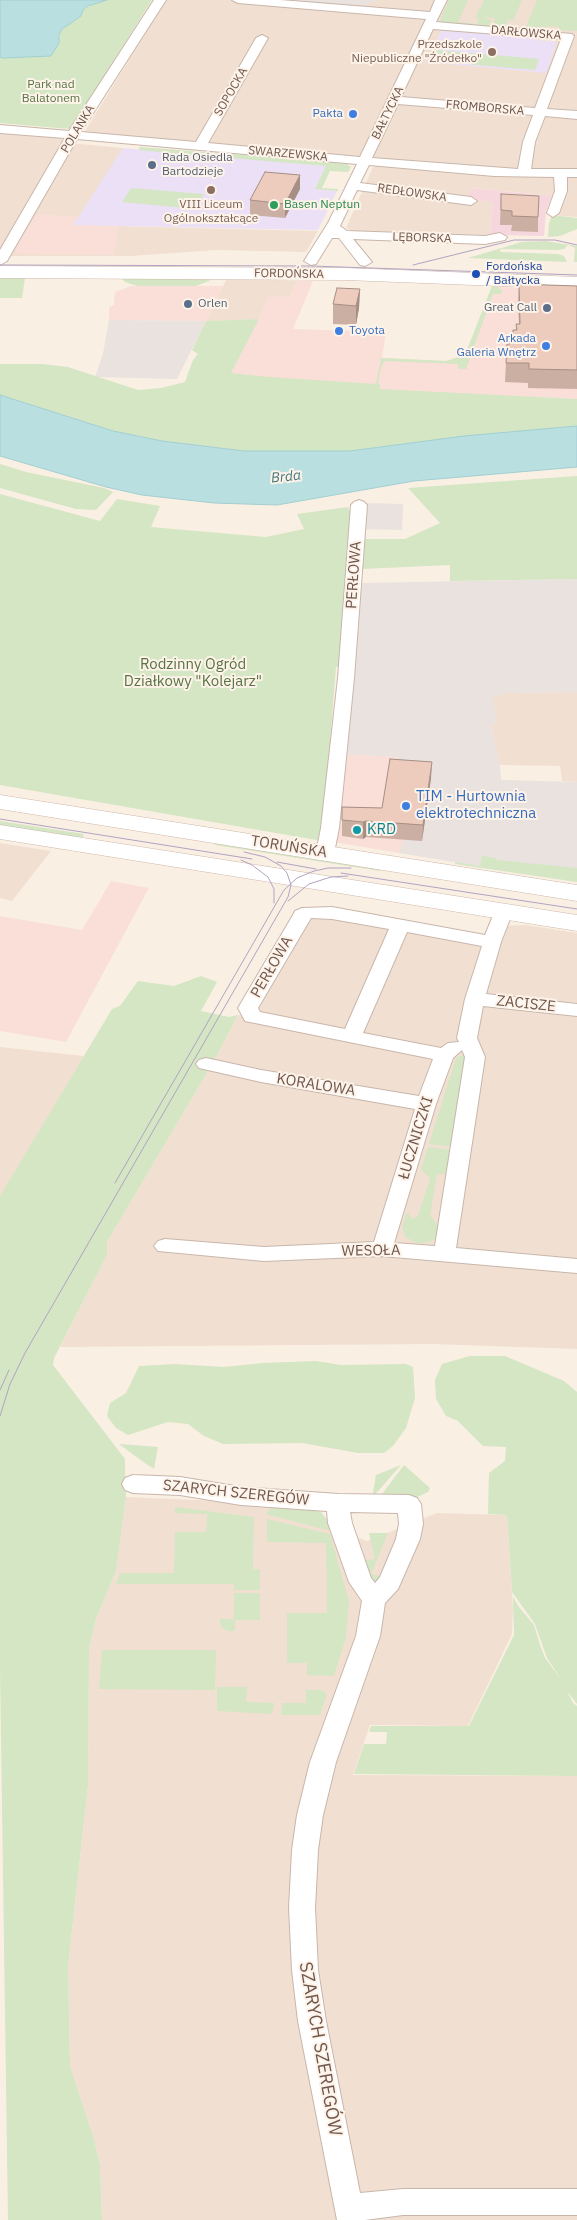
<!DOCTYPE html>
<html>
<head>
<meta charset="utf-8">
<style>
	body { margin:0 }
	canvas { display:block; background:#faefe3 }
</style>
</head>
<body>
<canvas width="577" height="2220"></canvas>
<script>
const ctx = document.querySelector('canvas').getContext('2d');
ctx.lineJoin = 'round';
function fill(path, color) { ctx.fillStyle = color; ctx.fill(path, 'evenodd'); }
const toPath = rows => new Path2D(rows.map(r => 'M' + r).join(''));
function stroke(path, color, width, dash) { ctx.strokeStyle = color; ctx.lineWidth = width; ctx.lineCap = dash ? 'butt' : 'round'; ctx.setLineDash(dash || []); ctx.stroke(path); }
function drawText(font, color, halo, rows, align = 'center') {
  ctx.font = font + ' "IBM Plex Sans",sans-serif'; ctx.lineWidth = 4; ctx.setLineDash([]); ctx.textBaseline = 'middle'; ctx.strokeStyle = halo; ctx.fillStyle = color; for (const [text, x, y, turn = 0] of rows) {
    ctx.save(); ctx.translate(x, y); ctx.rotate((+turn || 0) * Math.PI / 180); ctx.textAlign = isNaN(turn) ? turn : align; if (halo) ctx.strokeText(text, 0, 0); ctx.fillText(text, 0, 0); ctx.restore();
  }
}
fill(toPath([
	[166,0,577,0,577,217,550,215,561,192,552,196,472,188,493,202,490,235,356,233,346,228,373,167,378,165,82,136],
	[0,129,73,135,69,143,123,148,74,225,318,231,306,252,216,250,131,256,0,256],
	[227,278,297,281,290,296,269,297,259,319,206,321],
	[577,692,577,782,562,781,560,766,500,765,490,724,498,723,491,696,501,695,501,693],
	[0,843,51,851,12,901,0,898],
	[309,912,492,942,498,926,526,925,577,933,577,1349,432,1344,60,1347,107,1255,107,1242,211,1066,238,1015,252,1017],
	[0,1047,84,1056,0,1197],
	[126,1497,265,1503,313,1519,367,1541,437,1513,507,1515,513,1610,512,1634,468,1726,370,1725,353,1775,577,1776,577,2220,102,2220,100,2166,94,2139,70,2066,68,1966,88,1785,89,1649,96,1619,116,1571]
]), '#f1e0d2');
fill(toPath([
	[37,214,78,217,74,225,119,226,114,255,19,254,14,249],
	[297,281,313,281,293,329,386,332,382,358,446,361,465,355,492,287,577,289,577,399,375,390,231,373,269,297,290,296],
	[131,286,223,286,206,321,109,320,109,307,114,305,115,292],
	[343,754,398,757,395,776,404,840,399,853,333,842],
	[111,881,149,888,66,1042,0,1031,0,916,82,930]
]), '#f9dfd8');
fill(toPath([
	[290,0,378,0,363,6],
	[109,320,206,321,177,379,95,377,103,354],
	[362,503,403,504,402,530,360,529],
	[577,579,577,692,501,693,501,696,492,696,498,723,490,724,500,765,501,780,577,782,577,876,472,865,399,853,404,840,395,775,398,757,343,754,360,583]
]), '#e9e2de');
fill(toPath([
	[441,31,472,31,536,37,536,40,557,42,546,73,426,62],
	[123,148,326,166,315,189,337,191,318,230,73,225]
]), '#ece0f6');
fill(toPath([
	[471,188,552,196,546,211,544,236,490,235,493,202,467,199]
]), '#f7d7de');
fill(toPath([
	[107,0,152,0,70,129,0,123,0,57,51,56,59,43,60,32,66,25,81,16,83,10,93,4],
	[449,0,468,0,458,22,477,24,479,19,475,18,484,0,522,0,513,21,508,20,506,26,526,27,537,0,577,0,577,31,559,30,559,27,546,26,545,29,526,29,493,26,495,18,482,17,491,20,490,25,486,26,444,23,440,20],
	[436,50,539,59,535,70,431,61],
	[140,147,230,154,229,158,138,150],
	[232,154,346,164,351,167,348,172,330,171,322,188,338,189,338,191,315,189,326,166,230,158],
	[131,188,204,194,195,209,122,202],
	[552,215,577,218,577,229,560,236,548,237,549,223],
	[545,241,577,246,577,262,574,262,575,248,568,245,564,249,559,250,501,249,500,252,558,254,564,256,567,262,468,258,522,242],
	[120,277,212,278,209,281,196,286,138,286,125,282],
	[0,278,25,278,22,298,0,298],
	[492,286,498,287,502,291,501,294,493,294,466,369,458,369,458,364,384,361,383,365,381,366,378,383,380,384,380,389,577,399,577,426,350,451,244,451,162,441,113,431,0,395,0,364,42,364,68,367,138,390,161,388,185,382,193,360,198,354,192,350,206,321,259,319,231,373,269,377,376,384,381,358,446,361,465,355],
	[0,464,26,472,104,488,113,492,96,510,76,509,0,488],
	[577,476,577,579,450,581,450,565,362,569,362,539,405,539,440,523,408,488],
	[0,494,100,521,117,499,160,506,151,527,266,537,304,529,297,514,348,507,354,521,342,666,336,667,322,841,0,785],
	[0,821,84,834,82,838,0,827],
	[217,840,382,867,380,871,215,845],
	[482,856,496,858,496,860,577,868,577,882,455,864,455,862,480,866],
	[201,976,217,982,201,1011,229,1017,238,1015,211,1066,107,1242,107,1255,54,1358,53,1365,125,1459,125,1467,126,1497,116,1571,96,1619,89,1649,88,1785,68,1966,70,2066,94,2139,100,2166,102,2220,8,2220,0,1667,0,1196,112,1009,120,1006,138,981,174,986],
	[463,1055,466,1057,453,1147,429,1144,456,1058],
	[428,1147,452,1150,449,1174,437,1174,430,1216,440,1227,437,1238,429,1242,417,1243,405,1237,402,1226,406,1214,408,1213,412,1219,418,1216,430,1178,421,1169],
	[470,1356,505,1356,564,1381,577,1392,577,1704,567,1691,573,1703,577,1706,577,1776,354,1774,364,1744,386,1744,387,1732,369,1732,371,1726,469,1726,514,1635,513,1597,519,1607,534,1625,540,1645,545,1658,563,1682,547,1658,535,1624,512,1592,507,1515,488,1514,489,1473,505,1461,506,1447,483,1446,458,1421,446,1416,436,1399,435,1380,442,1364],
	[316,1361,341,1365,406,1364,413,1367,415,1398,406,1428,393,1446,384,1453,358,1453,302,1443,223,1444,204,1436,188,1424,168,1422,128,1435,116,1428,107,1416,110,1403,126,1393,139,1366,175,1364,224,1367,263,1363],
	[119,1444,158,1447,154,1469,142,1461],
	[401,1465,372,1498,376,1475],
	[404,1465,430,1488,428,1492,413,1499,379,1498],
	[274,1505,309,1509,321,1512,329,1522,331,1531,266,1514],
	[175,1507,254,1517,253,1569,260,1569,260,1590,234,1590,234,1584,116,1584,120,1573,174,1573,175,1532,206,1532,207,1514,175,1513],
	[267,1519,330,1534,349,1601,346,1637,334,1676,307,1675,307,1663,287,1663,287,1613,327,1613,326,1543,267,1542],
	[369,1533,388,1533,371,1574,384,1577,374,1582,371,1580,361,1561,375,1559],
	[234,1593,260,1593,260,1620,235,1620,235,1631,228,1631,222,1628,219,1619,234,1619],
	[102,1650,216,1650,215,1690,99,1689],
	[217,1687,247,1687,246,1702,274,1703,272,1714,217,1711],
	[306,1690,321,1690,327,1694,320,1715,281,1715,282,1703,306,1703]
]), '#d4e6c3');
const water = toPath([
	[0,0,107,0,88,6,83,10,81,16,62,29,59,35,59,43,51,56,3,58,0,57,0,0],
	[0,395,113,431,162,441,244,451,350,451,464,436,577,426,577,467,414,481,277,505,214,503,142,495,106,487,0,456,0,395]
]);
fill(water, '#badfe1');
stroke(water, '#a1cfd2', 1);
const street = toPath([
	[154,0,166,0,81,132,196,142,256,38,262,35,268,38,208,143,360,157,426,19,238,3,232,0,280,0,430,12,435,0,447,0,436,22,572,34,574,36,547,109,577,111,577,119,545,116,535,142,531,169,577,169,577,177,567,177,567,191,559,213,553,217,547,213,555,191,554,177,494,176,369,165,360,183,471,197,477,201,471,205,357,190,340,226,347,231,485,236,500,233,507,237,505,240,485,244,353,239,372,262,365,266,360,265,339,238,332,238,316,264,311,265,304,261,328,223,357,164,77,139,7,261,0,265,0,250,65,138,0,133,0,125,69,131,154,0],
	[433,29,561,39,535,108,401,97,433,29],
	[398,104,533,115,523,142,518,169,372,158,398,104],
	[359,500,364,502,367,505,354,678,339,828,334,853,331,857,325,858,319,857,316,853,321,828,338,678,351,505,354,502,359,500],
	[504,905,511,907,513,911,501,942,486,994,577,1004,577,1016,483,1006,477,1038,485,1057,456,1248,577,1259,577,1273,382,1256,264,1261,158,1251,154,1246,158,1241,165,1239,264,1247,374,1242,415,1109,261,1082,199,1068,196,1064,199,1060,206,1058,261,1070,419,1096,433,1059,245,1021,238,1008,293,915,295,911,302,908,332,907,485,935,495,911,497,907,504,905],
	[311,918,332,919,389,929,345,1029,260,1012,258,1008,311,918],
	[407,932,482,946,465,999,457,1038,459,1042,448,1043,441,1048,363,1033,407,932],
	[462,1050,465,1057,435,1246,394,1243,436,1104,453,1058,462,1050],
	[133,1475,180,1477,241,1487,338,1494,409,1495,417,1498,421,1504,423,1524,420,1539,398,1589,385,1603,380,1636,336,1762,323,1815,318,1850,315,1908,318,1970,326,2021,360,2193,403,2189,577,2189,577,2215,403,2215,365,2220,337,2220,298,2021,292,1970,289,1908,292,1850,297,1815,310,1762,356,1636,362,1601,349,1582,328,1523,327,1511,241,1505,180,1495,133,1493,125,1490,122,1484,125,1478,133,1475],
	[350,1512,398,1513,399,1524,396,1539,380,1577,375,1583,371,1578,352,1523,350,1512]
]);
const secondary = toPath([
	[0,266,346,268,577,277,577,289,346,280,0,278,0,266],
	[0,795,577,885,577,901,0,809,0,795],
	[0,825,577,915,577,931,0,839,0,825]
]);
stroke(street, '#c9b6ab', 2);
stroke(secondary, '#cfb8ab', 1);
fill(street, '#fff');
fill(secondary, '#fff');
stroke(toPath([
	[0,265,311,266,577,275],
	[413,265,514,240,555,240,577,245],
	[0,819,252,859],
	[241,860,252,865,268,877,274,889,274,903],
	[277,862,316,869],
	[341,873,577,909],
	[288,901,309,884,331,877,348,876],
	[115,1183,284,890,297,878,314,871,328,868,351,868],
	[0,1390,9,1370],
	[0,1416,10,1384,25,1353,288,897,291,885,287,873,281,866,265,857,244,852]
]), '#b1a3c2', 1);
fill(toPath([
	[300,175,300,189,285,218,250,215,250,200],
	[501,194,538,217,538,232,511,231,512,225,500,225],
	[519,284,577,286,577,389,528,388,528,383,505,382,506,363,510,344,510,337,512,337,513,330,516,330,516,324,519,324,518,303],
	[360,289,359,308,356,325,333,324,333,304],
	[431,778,422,841,366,837,363,839,342,836,342,807,382,808]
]), '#ccafa3');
fill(toPath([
	[300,175,300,189,285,218,285,204],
	[360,289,359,308,356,325,356,306],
	[432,762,431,778,422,841,423,825],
	[366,821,366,837,363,839,363,822]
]), '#a68f84');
const building = toPath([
	[265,172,300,175,285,204,250,200,265,172],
	[501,194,539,196,538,217,512,216,512,211,501,210,501,194],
	[519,284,577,286,577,370,529,369,529,363,506,363,507,344,510,344,510,337,513,337,513,330,517,330,516,324,520,324,519,284],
	[337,288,360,289,356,306,333,304,337,288],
	[390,759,432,762,423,825,366,821,363,822,342,820,342,807,382,808,390,759]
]);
fill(building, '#edccbd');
stroke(building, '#a68f84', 1);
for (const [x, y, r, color] of [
	[492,52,5,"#8d6e63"],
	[353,114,5,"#3f7fe0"],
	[152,165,5,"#5c6f8a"],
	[211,190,5,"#8d6e63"],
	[274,205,5,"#2e9e5b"],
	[476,274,5,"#1a4fb4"],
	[188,304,5,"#5c6f8a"],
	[547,308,5,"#5c6f8a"],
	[339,331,5,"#3f7fe0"],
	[546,346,5,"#3f7fe0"],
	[406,806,5,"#3f7fe0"],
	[357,830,5,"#0f9aa8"]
]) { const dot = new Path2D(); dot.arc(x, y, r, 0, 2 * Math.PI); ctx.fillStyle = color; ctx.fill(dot); stroke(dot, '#fdf3e9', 2); }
drawText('12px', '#6f554c', '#fdf3e9', [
	["DARŁOWSKA",526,33,5],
	["SOPOCKA",231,92,-60],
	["FROMBORSKA",485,108,5],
	["BAŁTYCKA",388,113,-64],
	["POLANKA",78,129,-59],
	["SWARZEWSKA",288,154,5],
	["REDŁOWSKA",412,193,8],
	["LĘBORSKA",422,238,2],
	["FORDOŃSKA",289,274,1]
]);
drawText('12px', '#785e54', '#fdf3e9', [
	["Przedszkole",482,45],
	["Niepubliczne \"Źródełko\"",482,59],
	["VIII Liceum",211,205,"center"],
	["Ogólnokształcące",211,219,"center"]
], 'right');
drawText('12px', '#577445', '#fdf3e9', [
	["Park nad",51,85],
	["Balatonem",51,99]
]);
drawText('12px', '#366cbe', '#fdf3e9', [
	["Pakta",343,114],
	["Toyota",349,331,"left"],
	["Arkada",536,339],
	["Galeria Wnętrz",536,353]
], 'right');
drawText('12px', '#4e5e75', '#fdf3e9', [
	["Rada Osiedla",162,158],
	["Bartodzieje",162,172],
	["Orlen",198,304],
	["Great Call",537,308,"right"]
], 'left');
drawText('12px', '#27864d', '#fdf3e9', [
	["Basen Neptun",284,205]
], 'left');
drawText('12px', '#164399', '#fdf3e9', [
	["Fordońska",486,267],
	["/ Bałtycka",486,281]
], 'left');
drawText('italic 14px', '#44767b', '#fdf3e9', [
	["Brda",286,477,-6]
]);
drawText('15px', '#6f554c', '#fdf3e9', [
	["PERŁOWA",354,575,-86],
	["TORUŃSKA",289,847,9],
	["PERŁOWA",272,967,-60],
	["ZACISZE",526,1004,6],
	["KORALOWA",316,1085,9],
	["ŁUCZNICZKI",416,1138,-73],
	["WESOŁA",371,1251,-1],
	["SZARYCH SZEREGÓW",236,1493,6]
]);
drawText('15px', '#577445', '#fdf3e9', [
	["Rodzinny Ogród",193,665],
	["Działkowy \"Kolejarz\"",193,682]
]);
drawText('15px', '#366cbe', '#fdf3e9', [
	["TIM - Hurtownia",416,797],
	["elektrotechniczna",416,814]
], 'left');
drawText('15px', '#0d838f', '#fdf3e9', [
	["KRD",367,830]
], 'left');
drawText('18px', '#6f554c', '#fdf3e9', [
	["SZARYCH SZEREGÓW",320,2049,80]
]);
</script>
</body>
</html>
